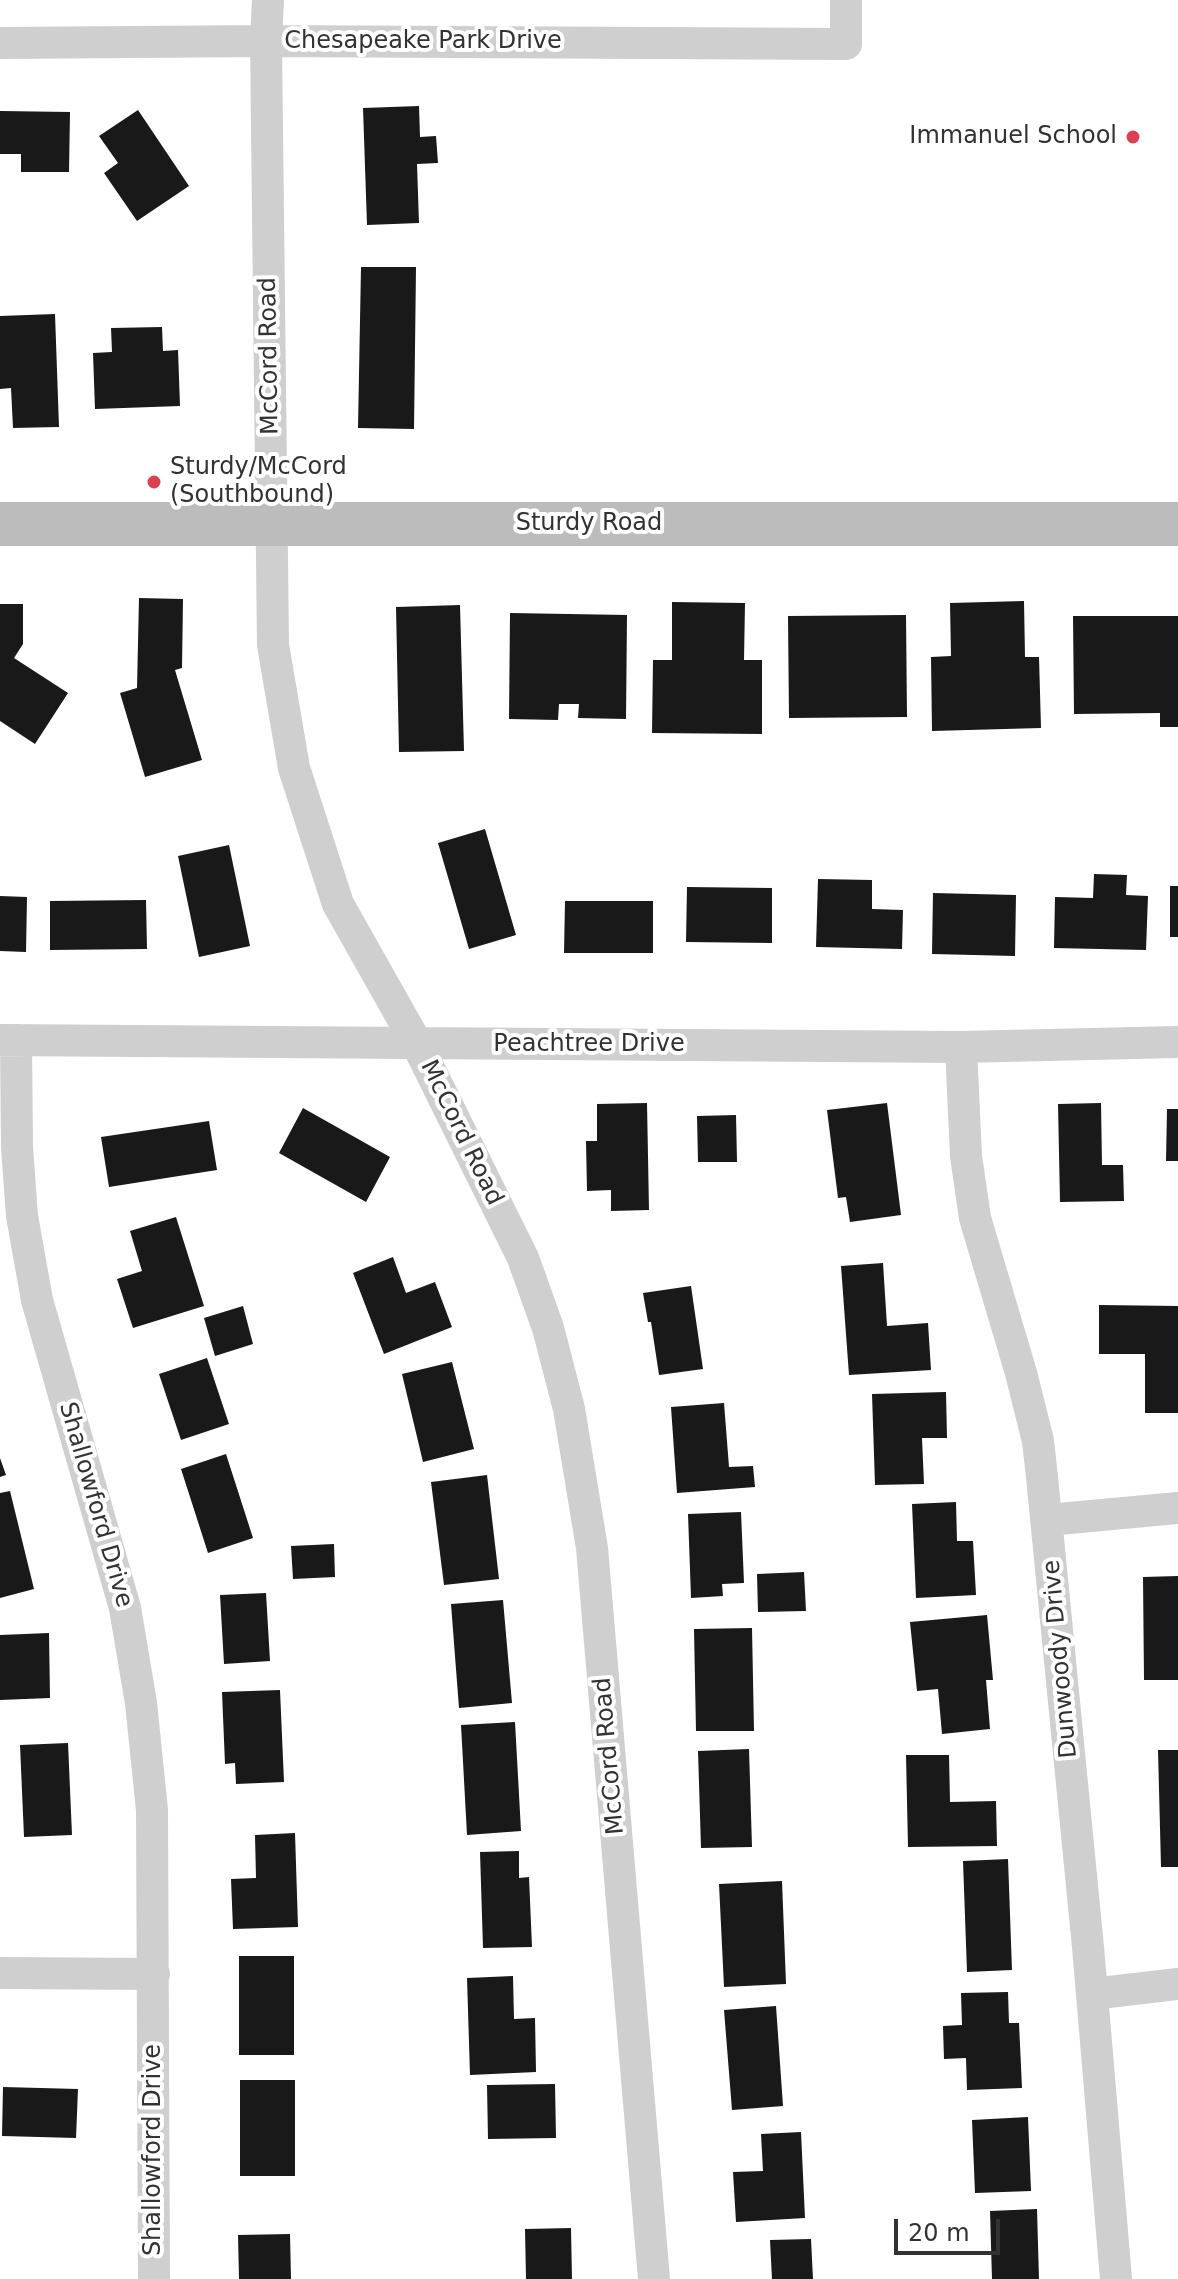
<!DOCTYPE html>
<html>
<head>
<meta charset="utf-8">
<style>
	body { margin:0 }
	#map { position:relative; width:1178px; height:2279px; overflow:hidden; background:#fff; font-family:"DejaVu Sans",sans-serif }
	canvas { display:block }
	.scale { position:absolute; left:894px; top:2219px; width:106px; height:36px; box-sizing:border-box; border:4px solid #323232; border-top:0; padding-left:10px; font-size:24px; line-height:28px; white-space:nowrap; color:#323232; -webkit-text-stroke:6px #fff; paint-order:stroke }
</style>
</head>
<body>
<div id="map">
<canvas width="1178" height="2279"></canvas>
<div class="scale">20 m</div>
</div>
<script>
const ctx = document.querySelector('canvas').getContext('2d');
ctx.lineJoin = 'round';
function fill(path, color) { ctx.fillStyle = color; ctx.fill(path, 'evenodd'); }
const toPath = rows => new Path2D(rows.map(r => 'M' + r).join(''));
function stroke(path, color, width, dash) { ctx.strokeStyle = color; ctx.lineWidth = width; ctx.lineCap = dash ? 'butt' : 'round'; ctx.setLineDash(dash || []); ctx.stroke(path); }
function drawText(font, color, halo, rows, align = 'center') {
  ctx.font = font + ' "DejaVu Sans",sans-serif'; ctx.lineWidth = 8; ctx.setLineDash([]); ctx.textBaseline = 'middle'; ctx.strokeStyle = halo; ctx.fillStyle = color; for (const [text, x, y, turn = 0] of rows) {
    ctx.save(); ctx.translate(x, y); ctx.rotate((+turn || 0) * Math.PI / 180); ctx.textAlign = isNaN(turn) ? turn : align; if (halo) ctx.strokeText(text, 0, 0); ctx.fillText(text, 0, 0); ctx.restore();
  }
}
fill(toPath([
	[419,106,420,137,436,136,438,163,417,164,419,223,367,225,363,108],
	[138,110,189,186,137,221,104,173,118,163,99,136],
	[0,111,70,112,69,172,21,172,21,154,0,154],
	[361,267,416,267,414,429,358,428],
	[55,314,59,427,13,428,11,388,0,389,0,316],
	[162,327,163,351,178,350,180,406,95,409,93,353,112,352,111,328],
	[139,598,183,599,182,668,175,670,202,760,145,777,120,693,137,688],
	[1024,601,1025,657,1039,657,1041,728,932,731,931,657,951,656,950,603],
	[672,602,745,603,744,660,762,660,762,734,652,733,653,660,672,660],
	[0,604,23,604,23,644,14,658,68,693,35,744,0,721],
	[460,605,464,751,399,752,396,607],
	[510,613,627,615,626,719,578,718,579,704,559,704,558,720,509,719],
	[906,615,907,717,789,718,788,616],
	[1073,616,1178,616,1178,727,1160,727,1160,713,1074,714],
	[485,829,516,935,469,949,438,843],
	[229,845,250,946,199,957,178,856],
	[1094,874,1127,875,1126,895,1148,896,1146,950,1054,948,1055,897,1093,898],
	[818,879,872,880,872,909,903,910,902,949,816,947],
	[1170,886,1178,886,1178,937,1170,937],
	[687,887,772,888,772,943,686,942],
	[933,893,1016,895,1015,956,932,954],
	[0,896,27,897,26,952,0,951],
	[146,900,147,949,50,950,50,901],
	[565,901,653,901,653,953,564,953],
	[647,1103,649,1210,611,1211,611,1190,587,1191,586,1141,597,1141,597,1104],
	[887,1103,901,1215,850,1222,846,1197,838,1198,827,1110],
	[1101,1103,1102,1165,1123,1165,1124,1201,1060,1202,1058,1104],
	[303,1108,390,1157,366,1202,279,1153],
	[1167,1109,1178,1109,1178,1161,1166,1161],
	[736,1115,737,1162,698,1162,697,1116],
	[209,1121,217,1170,109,1187,101,1137],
	[176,1217,204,1306,133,1328,117,1279,142,1271,130,1231],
	[393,1257,406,1293,435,1282,452,1327,384,1354,353,1273],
	[883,1263,887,1326,928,1323,931,1370,849,1375,841,1266],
	[691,1286,703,1369,659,1375,651,1322,648,1322,643,1293],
	[1099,1305,1178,1306,1178,1413,1145,1413,1145,1354,1099,1354],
	[243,1306,253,1344,215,1356,204,1318],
	[207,1358,229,1424,181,1440,159,1374],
	[452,1362,474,1449,423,1462,402,1374],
	[946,1392,947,1438,922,1438,924,1484,875,1485,872,1394],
	[724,1403,729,1467,753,1466,755,1487,677,1493,671,1407],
	[226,1454,253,1538,208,1553,181,1469],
	[0,1458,6,1475,0,1477],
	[487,1475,499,1579,444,1585,431,1482],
	[10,1491,34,1589,0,1598,0,1493],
	[956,1502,957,1541,973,1541,976,1595,916,1598,912,1504],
	[741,1512,744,1583,722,1584,723,1596,691,1598,688,1514],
	[334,1544,335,1577,293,1579,291,1546],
	[804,1572,806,1611,758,1612,757,1574],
	[1178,1576,1178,1680,1144,1680,1143,1577],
	[266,1593,270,1661,224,1664,220,1595],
	[503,1600,512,1703,459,1708,451,1604],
	[987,1615,993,1680,986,1680,990,1729,942,1734,938,1689,917,1691,910,1622],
	[752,1628,754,1731,696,1731,694,1629],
	[49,1633,50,1698,0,1700,0,1635],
	[280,1690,284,1782,236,1784,235,1763,225,1764,222,1692],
	[515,1722,521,1831,467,1835,461,1725],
	[68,1743,72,1835,24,1837,20,1745],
	[749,1749,752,1847,701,1848,698,1751],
	[1158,1750,1178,1750,1178,1867,1161,1867],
	[906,1755,949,1755,950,1802,996,1801,997,1846,908,1847],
	[295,1833,298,1927,233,1929,231,1879,256,1878,255,1835],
	[519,1851,519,1878,529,1877,532,1947,483,1948,480,1852],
	[1008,1859,1012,1970,967,1972,963,1861],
	[782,1881,786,1984,724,1987,719,1884],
	[239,1956,294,1956,294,2055,239,2055],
	[513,1976,514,2019,535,2018,536,2072,470,2075,467,1978],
	[1008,1992,1009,2023,1019,2023,1022,2088,967,2090,966,2058,944,2059,943,2026,962,2025,961,1993],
	[776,2006,783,2106,732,2110,724,2010],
	[240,2080,295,2080,295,2176,240,2176],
	[555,2084,556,2138,488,2139,487,2085],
	[3,2087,78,2089,76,2138,2,2136],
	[1028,2117,1031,2191,975,2193,972,2120],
	[801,2132,805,2218,736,2222,733,2172,763,2171,761,2134],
	[1037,2209,1039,2279,992,2279,990,2211],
	[571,2228,572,2279,526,2279,525,2229],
	[290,2234,291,2279,239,2279,238,2235],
	[811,2239,813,2279,772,2279,770,2240]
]), '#191919');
stroke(toPath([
	[268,0,266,41,273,645,294,768,338,904,417,1044,523,1258,548,1328,569,1409,592,1548,654,2279],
	[0,43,266,41,846,44,846,0],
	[0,1040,961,1047,1178,1042],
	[16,1040,17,1147,22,1216,37,1300,125,1608,141,1703,152,1810,154,2279],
	[961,1047,966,1156,975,1218,1021,1373,1038,1441,1042,1477,1088,1947,1116,2279],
	[1048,1520,1178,1508],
	[0,1973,154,1974],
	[1092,1994,1178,1984]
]), '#cfcfcf', 32);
stroke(toPath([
	[0,524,1178,524]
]), '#bcbcbc', 44);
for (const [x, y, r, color] of [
	[1133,137,8,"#dd4053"],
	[154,482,8,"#dd4053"]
]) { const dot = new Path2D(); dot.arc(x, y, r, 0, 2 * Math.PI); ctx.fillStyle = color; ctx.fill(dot); stroke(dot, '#fff', 3); }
drawText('24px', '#323232', '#fff', [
	["Chesapeake Park Drive",423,42],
	["McCord Road",270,356,-91],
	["Sturdy Road",589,524],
	["Peachtree Drive",589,1045],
	["McCord Road",461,1133,64],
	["Shallowford Drive",95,1505,74],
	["Dunwoody Drive",1061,1659,-95],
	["McCord Road",610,1756,-95],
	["Shallowford Drive",154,2150,-90]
]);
drawText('24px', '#323232', '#fff', [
	["Immanuel School",1117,137],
	["Sturdy/McCord",170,468,"left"],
	["(Southbound)",170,496,"left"]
], 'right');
</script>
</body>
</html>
